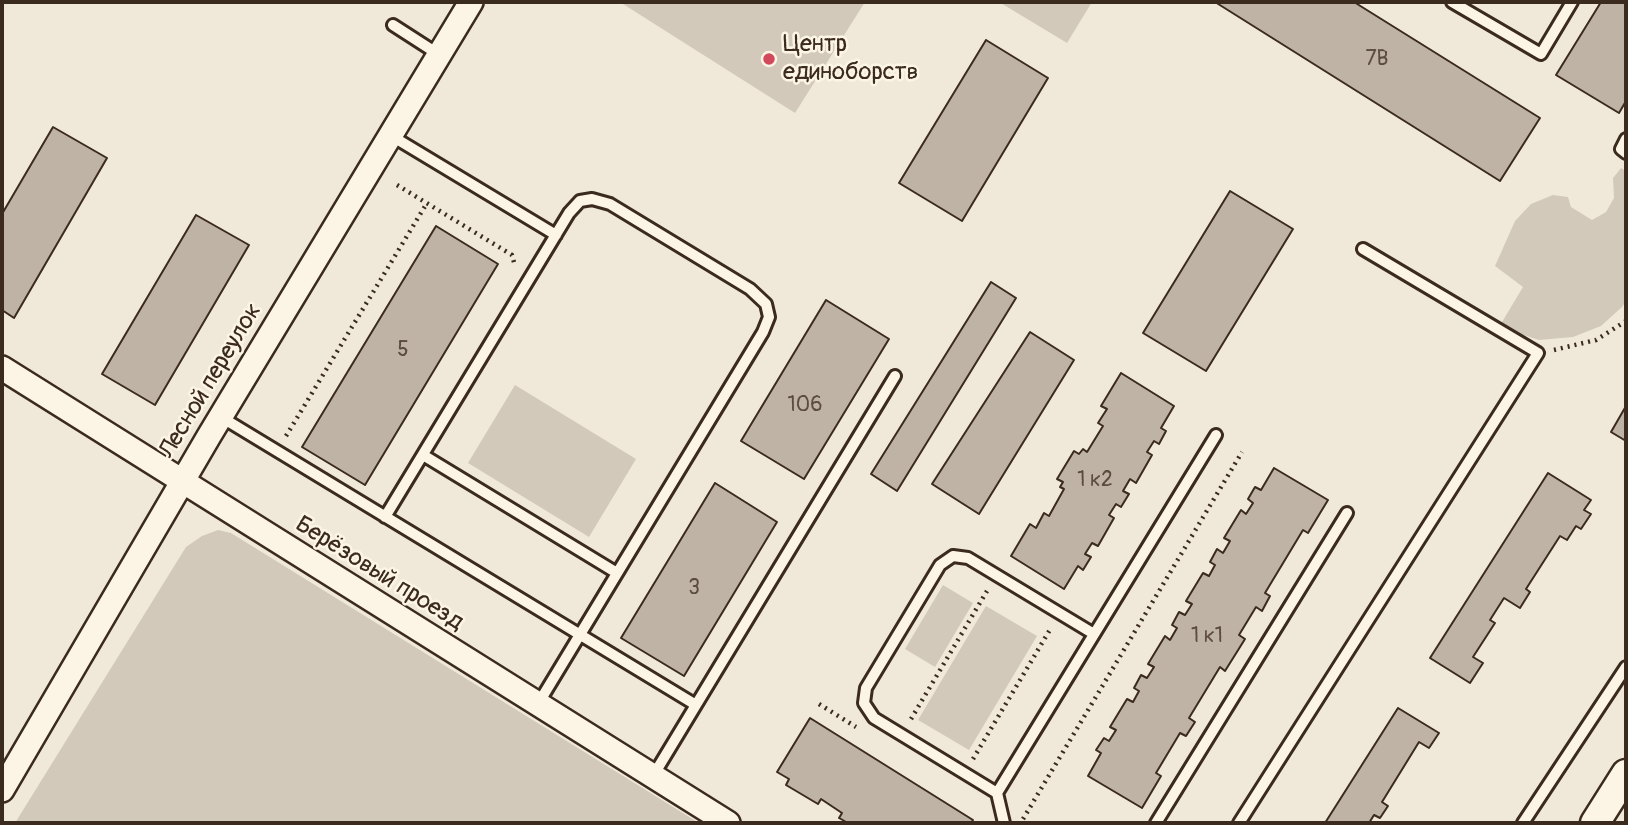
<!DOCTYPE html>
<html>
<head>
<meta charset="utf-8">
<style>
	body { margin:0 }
	#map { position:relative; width:1628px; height:825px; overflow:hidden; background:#f0e9d9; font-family:Pangolin,sans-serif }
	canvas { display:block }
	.frame { position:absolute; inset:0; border:4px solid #3b2a1e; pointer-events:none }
</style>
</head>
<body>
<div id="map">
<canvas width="1628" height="825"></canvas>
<div class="frame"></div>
</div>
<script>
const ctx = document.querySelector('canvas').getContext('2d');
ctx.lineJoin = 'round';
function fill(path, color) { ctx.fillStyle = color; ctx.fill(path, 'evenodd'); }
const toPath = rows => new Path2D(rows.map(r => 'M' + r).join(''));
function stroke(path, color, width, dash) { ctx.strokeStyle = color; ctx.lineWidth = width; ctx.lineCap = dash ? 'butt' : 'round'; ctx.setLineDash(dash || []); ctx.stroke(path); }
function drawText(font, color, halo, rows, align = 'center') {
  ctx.font = font + ' Pangolin,sans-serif'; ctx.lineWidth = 5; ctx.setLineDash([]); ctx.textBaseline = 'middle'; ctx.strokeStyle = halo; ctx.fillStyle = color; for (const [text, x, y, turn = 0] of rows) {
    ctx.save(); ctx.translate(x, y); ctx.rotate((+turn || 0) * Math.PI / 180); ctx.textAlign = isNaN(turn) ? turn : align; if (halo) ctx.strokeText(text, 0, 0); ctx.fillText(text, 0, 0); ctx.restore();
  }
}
fill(toPath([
	[625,2,865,2,795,113,623,4],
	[999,2,1092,2,1067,43],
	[1621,168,1626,171,1626,301,1622,307,1601,326,1573,337,1539,340,1499,327,1523,287,1495,266,1515,221,1531,204,1553,195,1568,197,1571,207,1592,220,1606,212,1614,198,1613,178],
	[515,385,636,459,589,537,468,463],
	[218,530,231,533,699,823,15,823,186,547,202,536],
	[943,585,973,603,935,667,905,649],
	[986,606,1037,636,969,750,918,720]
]), '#d2c9ba');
const building = toPath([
	[1215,2,1354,2,1540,118,1500,181,1215,2],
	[1601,2,1626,2,1626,101,1619,113,1556,75,1601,2],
	[986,40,1048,78,962,221,899,183,986,40],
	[53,127,107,158,14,318,2,310,2,214,53,127],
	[1230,191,1293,229,1206,371,1143,333,1230,191],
	[196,215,249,245,155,405,102,374,196,215],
	[436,226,498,264,365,485,302,447,436,226],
	[991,282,1016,298,897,491,871,474,991,282],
	[826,300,889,339,804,479,741,441,826,300],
	[1030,332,1074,360,979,514,932,484,1030,332],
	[1121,373,1174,406,1161,428,1166,431,1159,444,1154,441,1147,452,1152,455,1136,483,1130,479,1123,491,1129,494,1121,507,1116,504,1109,515,1114,518,1098,546,1092,543,1085,554,1091,557,1083,570,1078,566,1064,589,1011,556,1030,524,1036,528,1044,513,1049,516,1064,489,1060,487,1063,482,1057,479,1074,451,1079,454,1083,449,1087,452,1103,426,1098,423,1107,409,1101,406,1121,373],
	[1626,406,1626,441,1611,432,1626,406],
	[1274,468,1328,500,1308,533,1303,530,1265,593,1270,596,1262,611,1256,607,1239,635,1245,639,1225,671,1220,667,1189,718,1195,722,1186,736,1180,733,1156,773,1161,776,1142,808,1088,776,1101,753,1096,750,1104,738,1109,741,1116,730,1110,727,1127,699,1133,702,1139,691,1134,688,1141,675,1147,678,1154,667,1148,664,1165,636,1170,640,1177,628,1172,625,1179,612,1185,615,1192,604,1186,601,1203,573,1209,576,1215,565,1210,562,1217,549,1223,553,1230,541,1224,538,1241,510,1246,514,1253,503,1248,499,1255,487,1261,490,1274,468],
	[1548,473,1591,500,1584,510,1591,514,1581,529,1576,526,1567,540,1560,536,1526,589,1530,592,1520,608,1504,598,1490,620,1495,623,1473,657,1483,663,1470,683,1430,658,1548,473],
	[715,483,777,522,684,676,621,638,715,483],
	[1398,708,1439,733,1429,748,1419,742,1382,802,1388,806,1380,818,1374,815,1369,823,1325,823,1398,708],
	[810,718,973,820,971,823,848,823,839,818,842,813,821,799,818,804,786,785,789,779,777,772,810,718]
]);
fill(building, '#beb3a4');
stroke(building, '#3b2a1e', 2);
const service = toPath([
	[1452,2,1541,54,1572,2],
	[393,25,438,54],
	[390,135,556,235],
	[1626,139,1621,149,1626,153],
	[221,417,696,705],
	[423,455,617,573],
	[385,517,569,213,580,201,592,199,610,204,750,289,766,304,769,317,763,332,538,704],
	[653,776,895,376],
	[997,793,874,718,864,703,866,688,940,565,953,556,968,558,1094,634],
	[1004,823,997,793,1216,435],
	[1156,823,1347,513],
	[1239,823,1538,353,1363,249],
	[1523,823,1626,667]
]);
const minor = toPath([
	[2,368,728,823],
	[2,790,209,436,471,2]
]);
const tertiary = toPath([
	[1595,823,1626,774]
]);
stroke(service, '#3b2a1e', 16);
stroke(minor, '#3b2a1e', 28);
stroke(tertiary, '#3b2a1e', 33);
stroke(toPath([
	[397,185,512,255,515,266],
	[1554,350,1596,340,1626,321],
	[286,436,427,203],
	[819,704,856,727],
	[911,719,987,591],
	[973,759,1051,628],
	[1023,819,1242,452]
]), '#3b2a1e', 4.5, [2, 5]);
stroke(service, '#fcf5e5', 10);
stroke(minor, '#fcf5e5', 23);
stroke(tertiary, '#fcf5e5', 28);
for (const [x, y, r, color] of [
	[769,59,7,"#d1495b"]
]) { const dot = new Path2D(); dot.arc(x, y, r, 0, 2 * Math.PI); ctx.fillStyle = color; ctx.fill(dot); stroke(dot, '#fcf5e5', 2.5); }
drawText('21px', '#5c4c40', null, [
	["7В",1377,60],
	["5",403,351],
	["106",805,406],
	["1 к2",1095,481],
	["3",694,589],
	["1 к1",1207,637]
]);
drawText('24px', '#3b2a1e', '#fcf5e5', [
	["Центр",783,45],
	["единоборств",783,73]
], 'left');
drawText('24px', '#3b2a1e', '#fcf5e5', [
	["Лесной переулок",211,381,-59],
	["Берёзовый проезд",379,574,32]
]);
</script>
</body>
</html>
